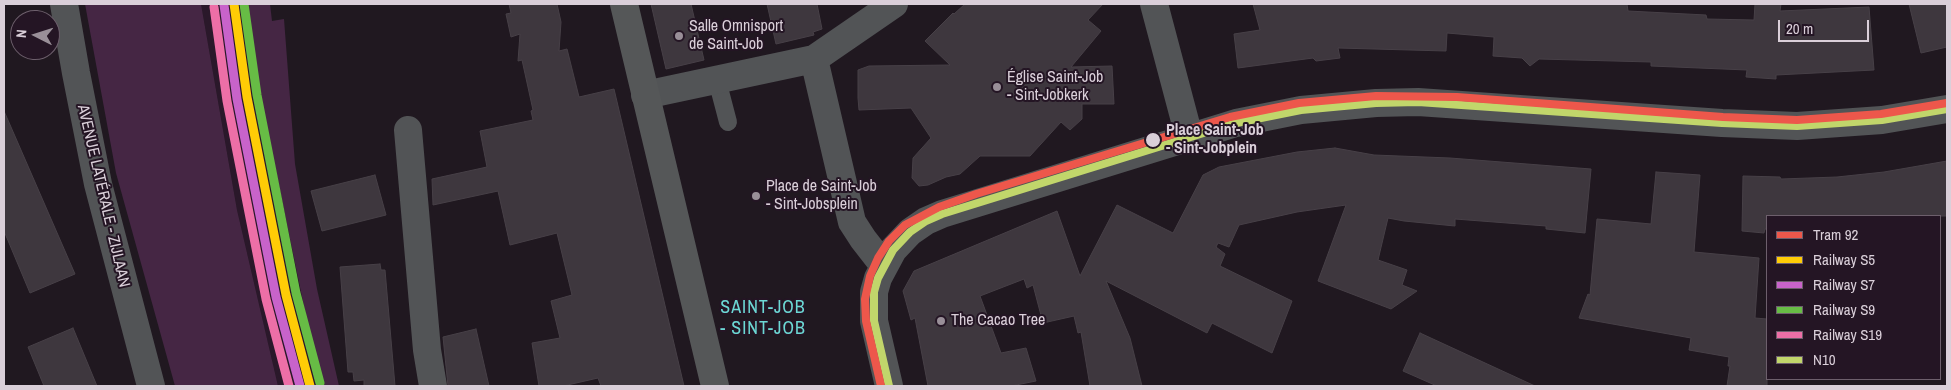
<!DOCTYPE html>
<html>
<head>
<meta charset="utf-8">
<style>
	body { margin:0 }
	#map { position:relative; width:1951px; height:390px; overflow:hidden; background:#201820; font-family:"Archivo Narrow",sans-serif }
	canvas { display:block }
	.frame { position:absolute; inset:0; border:5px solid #dacfd9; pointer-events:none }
	.legend { position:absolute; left:1766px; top:215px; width:175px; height:165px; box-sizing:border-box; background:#241524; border:1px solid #6d5f6c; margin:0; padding:6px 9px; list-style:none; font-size:15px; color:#dacfd9 }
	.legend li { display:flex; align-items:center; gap:10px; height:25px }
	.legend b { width:25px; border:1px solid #6d5f6c }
	.north { position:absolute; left:10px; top:10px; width:50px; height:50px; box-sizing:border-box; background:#241524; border:1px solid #6d5f6c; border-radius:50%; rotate:275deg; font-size:14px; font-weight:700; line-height:20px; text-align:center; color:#dacfd9 }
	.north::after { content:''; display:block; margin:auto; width:18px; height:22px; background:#998f98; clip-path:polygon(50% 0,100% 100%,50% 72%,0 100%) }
	.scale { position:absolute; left:1778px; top:20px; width:91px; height:22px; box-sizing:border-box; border:2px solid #dacfd9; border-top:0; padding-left:6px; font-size:15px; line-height:18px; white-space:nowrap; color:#dacfd9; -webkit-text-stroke:4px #241524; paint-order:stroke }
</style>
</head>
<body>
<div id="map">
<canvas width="1951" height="390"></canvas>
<div class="frame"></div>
<ul class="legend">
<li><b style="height:6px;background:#ed574b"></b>Tram 92</li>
<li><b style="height:6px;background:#ffcc06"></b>Railway S5</li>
<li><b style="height:6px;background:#c863ca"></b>Railway S7</li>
<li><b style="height:6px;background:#67bc45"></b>Railway S9</li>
<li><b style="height:6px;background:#ed6fa7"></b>Railway S19</li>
<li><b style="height:6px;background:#c1d66b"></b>N10</li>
</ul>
<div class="north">N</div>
<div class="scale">20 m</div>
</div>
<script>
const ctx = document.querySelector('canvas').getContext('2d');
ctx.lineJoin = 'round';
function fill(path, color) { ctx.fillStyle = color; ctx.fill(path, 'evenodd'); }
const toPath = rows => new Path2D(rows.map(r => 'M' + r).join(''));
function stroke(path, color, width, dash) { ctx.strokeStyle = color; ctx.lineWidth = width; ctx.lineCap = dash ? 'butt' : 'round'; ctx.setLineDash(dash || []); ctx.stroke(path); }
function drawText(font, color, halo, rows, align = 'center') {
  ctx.font = font + ' "Archivo Narrow",sans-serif'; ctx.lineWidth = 4; ctx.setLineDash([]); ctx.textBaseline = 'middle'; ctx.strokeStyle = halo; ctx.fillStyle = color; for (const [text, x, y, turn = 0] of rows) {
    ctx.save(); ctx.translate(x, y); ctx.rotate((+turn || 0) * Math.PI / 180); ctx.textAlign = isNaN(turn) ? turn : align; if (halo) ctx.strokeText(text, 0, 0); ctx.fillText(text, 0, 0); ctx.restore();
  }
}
fill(toPath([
	[201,4,248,4,259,89,290,244,321,386,278,386,237,210]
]), '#2a182a');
fill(toPath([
	[85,4,201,4,237,210,278,386,175,386,116,173],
	[248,4,270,4,272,21,284,19,295,164,317,289,339,386,321,386,318,374,259,89]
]), '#452644');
const building = toPath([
	[509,4,557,4,561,22,559,51,567,49,579,97,614,89,684,386,601,386,598,378,563,386,539,386,532,343,560,338,551,301,572,295,557,233,510,245,498,191,433,205,432,179,487,167,480,131,533,120,531,111,533,110,522,60,518,61,520,34,511,37,506,14,511,13,509,4],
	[651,4,691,4,704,60,666,69,651,4],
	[767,4,817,4,822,29,813,32,814,35,776,44,767,4],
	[965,4,1103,4,1088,20,1101,31,1071,67,1112,66,1114,104,1082,104,1082,119,1070,130,1061,122,1030,156,980,156,960,174,946,177,928,185,919,186,912,178,913,158,931,138,911,108,859,110,858,98,858,70,869,66,950,65,925,41,953,13,954,14,965,4],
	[1253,4,1627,4,1628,11,1706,15,1707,19,1754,20,1755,4,1781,4,1780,11,1869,7,1874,70,1776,75,1776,79,1746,77,1747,70,1651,66,1651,62,1539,59,1530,66,1522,58,1493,56,1494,37,1447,33,1446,51,1338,48,1340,58,1316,61,1313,58,1238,68,1234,34,1260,30,1253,4],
	[1909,4,1947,4,1947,47,1921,53,1909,4],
	[4,111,75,274,30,293,4,231,4,111],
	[1335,148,1374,155,1450,158,1591,169,1585,233,1546,229,1546,226,1455,219,1455,226,1404,221,1388,218,1378,260,1407,270,1402,285,1417,291,1391,309,1318,281,1346,205,1297,212,1239,225,1229,247,1218,243,1216,247,1225,254,1220,266,1292,301,1272,353,1212,323,1207,333,1106,281,1130,338,1142,386,1090,386,1081,332,1078,333,1074,316,1043,323,1033,285,1027,288,1024,279,980,296,1001,353,1026,348,1036,381,1011,386,928,386,915,318,911,320,903,291,914,271,1057,211,1080,276,1117,205,1173,233,1203,175,1219,167,1297,152,1335,148],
	[1947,161,1947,216,1767,216,1767,229,1765,229,1764,233,1742,231,1743,176,1780,177,1781,179,1837,177,1884,172,1947,161],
	[1656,172,1700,175,1694,252,1759,258,1755,318,1767,319,1767,386,1727,386,1730,366,1728,366,1729,357,1689,350,1691,338,1579,318,1588,294,1590,295,1597,219,1651,224,1656,172],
	[375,175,386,215,322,231,311,191,375,175],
	[380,264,381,270,385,270,395,386,364,386,364,380,354,381,353,372,348,372,340,267,380,264],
	[73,328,97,386,44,386,28,347,73,328],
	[476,329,489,386,448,386,443,337,476,329],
	[1420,333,1446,345,1535,386,1437,386,1403,371,1420,333]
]);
fill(building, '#3e373e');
stroke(building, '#474047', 1);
stroke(toPath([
	[717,80,728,122]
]), '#525456', 18);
stroke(toPath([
	[64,4,76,73,98,184,151,386],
	[1154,4,1189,136],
	[814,59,894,4],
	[645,95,814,59,852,222,863,239,884,266],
	[408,130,427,350,433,386],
	[889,386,874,321,874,292,878,278,893,250,910,232,926,221,942,214,1236,123,1301,110,1376,103,1418,102,1722,123,1797,126,1882,120,1947,109]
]), '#525456', 28);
stroke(toPath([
	[624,4,715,386]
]), '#555758', 28);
stroke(toPath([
	[889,386,874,321,874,292,878,278,893,250,910,232,926,221,942,214,1236,123,1301,110,1376,103,1418,102,1722,123,1797,126,1882,120,1947,109]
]), '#c1d66b', 8);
stroke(toPath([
	[234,4,247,97,286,295,310,386]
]), '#ffcc06', 9);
stroke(toPath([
	[224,5,237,99,276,297,300,386]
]), '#c863ca', 9);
stroke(toPath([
	[244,4,257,95,296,293,320,383]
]), '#67bc45', 9);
stroke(toPath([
	[214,7,227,101,266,299,289,386]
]), '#ed6fa7', 9);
stroke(toPath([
	[881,386,866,321,865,299,870,276,878,258,889,241,905,225,939,207,976,194,1230,117,1299,103,1376,96,1457,97,1723,117,1797,120,1881,114,1947,103]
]), '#ed574b', 8);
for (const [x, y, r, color] of [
	[679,36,5,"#998f98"],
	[997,87,5,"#998f98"],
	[1153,140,8,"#dacfd9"],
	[756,196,5,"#998f98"],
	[941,321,5,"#998f98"]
]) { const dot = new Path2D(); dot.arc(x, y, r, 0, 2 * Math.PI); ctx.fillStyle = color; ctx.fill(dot); stroke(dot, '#241524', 2); }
drawText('16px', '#dacfd9', '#241524', [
	["Salle Omnisport",689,27],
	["de Saint-Job",689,45],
	["Église Saint-Job",1007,78],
	["- Sint-Jobkerk",1007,96],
	["Place de Saint-Job",766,187],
	["- Sint-Jobsplein",766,205],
	["The Cacao Tree",951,321]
], 'left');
drawText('bold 16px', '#dacfd9', '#241524', [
	["Place Saint-Job",1166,131],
	["- Sint-Jobplein",1166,149]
], 'left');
drawText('16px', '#dacfd9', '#241524', [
	["AVENUE LATÉRALE - ZIJLAAN",103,196,77]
]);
ctx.letterSpacing = '1px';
drawText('18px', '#6cd8d4', '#241524', [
	["SAINT-JOB",763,308],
	["- SINT-JOB",763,329]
]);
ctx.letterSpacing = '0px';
</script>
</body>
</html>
